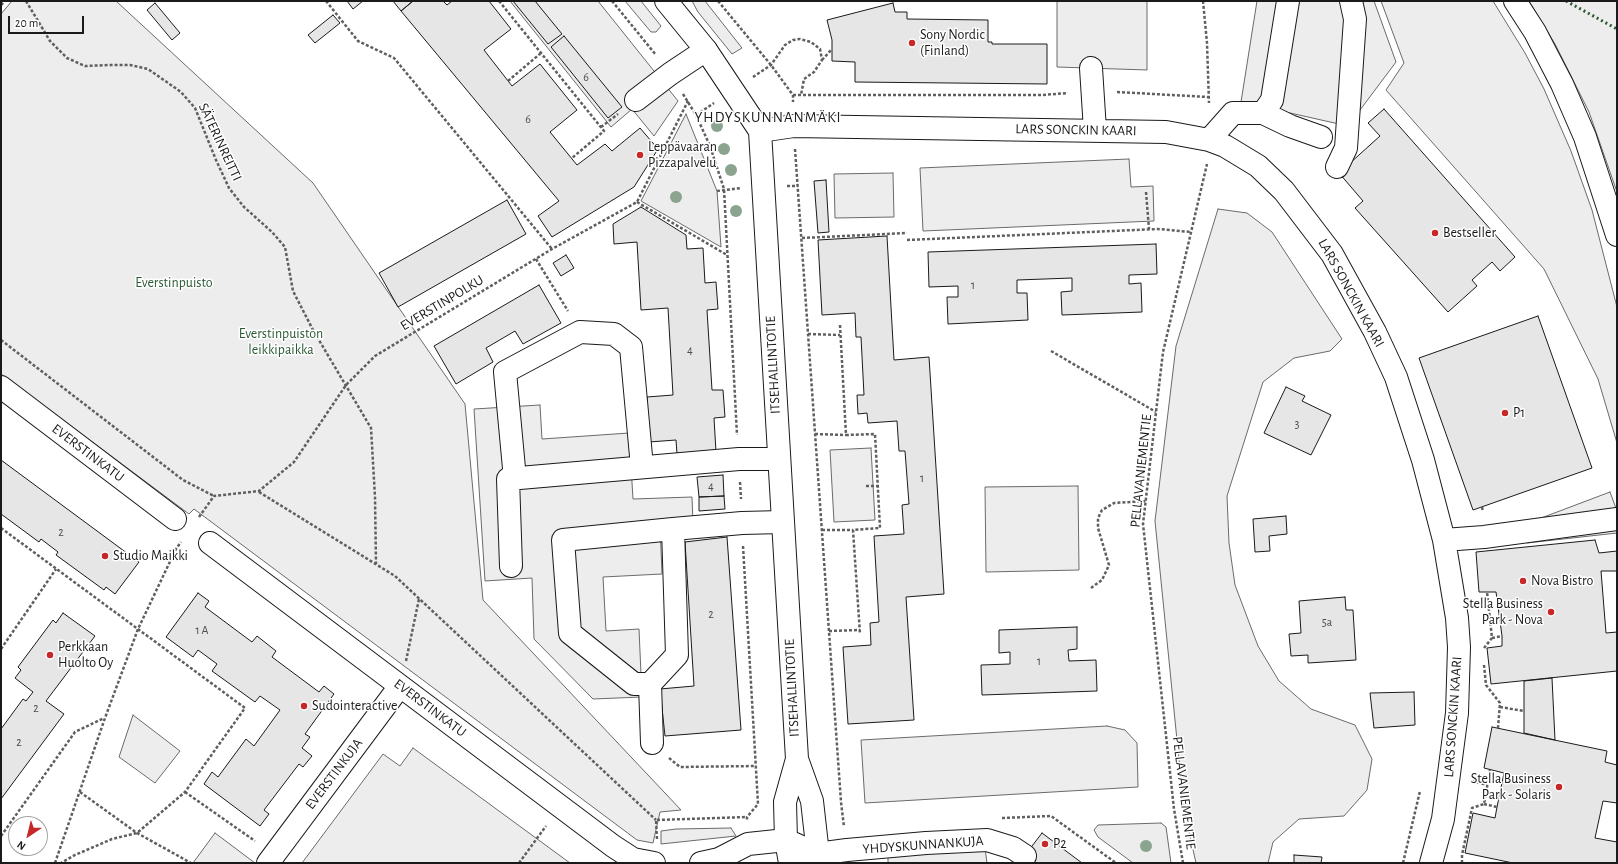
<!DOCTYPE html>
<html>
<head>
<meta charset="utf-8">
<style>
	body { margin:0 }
	#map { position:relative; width:1618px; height:864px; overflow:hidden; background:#fff; font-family:"Alegreya Sans",sans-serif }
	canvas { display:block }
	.frame { position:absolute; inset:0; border:2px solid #1a1a1a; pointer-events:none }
	.north { position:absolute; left:8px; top:816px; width:40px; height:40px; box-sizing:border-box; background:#fff; border:1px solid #a3a3a3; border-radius:50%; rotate:215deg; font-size:11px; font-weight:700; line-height:16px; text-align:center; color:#1a1a1a }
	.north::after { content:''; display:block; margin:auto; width:14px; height:18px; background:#c62828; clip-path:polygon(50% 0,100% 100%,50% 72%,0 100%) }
	.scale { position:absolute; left:8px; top:16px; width:76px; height:18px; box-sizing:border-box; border:2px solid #1a1a1a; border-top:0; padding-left:5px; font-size:12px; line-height:14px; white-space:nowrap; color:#1a1a1a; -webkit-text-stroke:3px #fff; paint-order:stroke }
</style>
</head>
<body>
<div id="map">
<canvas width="1618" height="864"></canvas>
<div class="frame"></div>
<div class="north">N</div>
<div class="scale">20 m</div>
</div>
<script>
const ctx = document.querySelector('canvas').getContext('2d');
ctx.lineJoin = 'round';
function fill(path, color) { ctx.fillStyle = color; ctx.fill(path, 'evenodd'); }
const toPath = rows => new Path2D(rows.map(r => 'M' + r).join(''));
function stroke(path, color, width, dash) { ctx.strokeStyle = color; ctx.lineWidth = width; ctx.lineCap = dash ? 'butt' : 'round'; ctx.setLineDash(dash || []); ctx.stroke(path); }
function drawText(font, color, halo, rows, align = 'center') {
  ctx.font = font + ' "Alegreya Sans",sans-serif'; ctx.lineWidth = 3; ctx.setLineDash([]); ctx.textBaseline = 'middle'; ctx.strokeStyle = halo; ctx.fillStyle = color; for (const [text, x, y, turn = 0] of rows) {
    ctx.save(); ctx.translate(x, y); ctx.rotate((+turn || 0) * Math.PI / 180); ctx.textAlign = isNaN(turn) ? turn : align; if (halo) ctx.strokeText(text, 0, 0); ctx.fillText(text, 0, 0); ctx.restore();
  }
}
const built = toPath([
	[12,1,116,1,313,183,465,404,483,600,681,810,660,812,653,843,637,840,194,509,189,514,1,374,1,14,12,1],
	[510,1,598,1,678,101,654,136,632,109,611,127,510,1],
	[625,1,641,1,661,26,656,32,651,32,625,1],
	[692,1,705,1,742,48,732,54,698,12,692,1],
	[1057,1,1147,1,1147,70,1057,67,1057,1],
	[1257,1,1374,1,1396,62,1348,126,1241,102,1257,1],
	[1381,1,1493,1,1525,53,1544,89,1571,151,1592,210,1617,307,1617,443,1598,379,1544,269,1386,90,1404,63,1381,1],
	[1529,1,1617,1,1617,192,1589,112,1555,44,1529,1],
	[686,114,717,191,721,247,641,201,686,114],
	[1129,159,1131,187,1153,186,1154,221,923,231,920,168,1129,159],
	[893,173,894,217,835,218,834,174,893,173],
	[1218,209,1247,213,1272,232,1342,339,1330,351,1294,358,1263,382,1227,496,1229,543,1235,585,1258,646,1279,681,1311,709,1355,725,1372,759,1367,790,1344,816,1299,819,1273,842,1268,863,1196,863,1184,810,1155,521,1176,346,1218,209],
	[540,405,542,439,629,433,633,499,692,497,693,523,660,525,662,574,603,577,606,631,639,629,642,697,593,699,534,639,532,578,485,581,474,409,540,405],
	[871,448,875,520,834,522,830,450,871,448],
	[1078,486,1079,570,986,572,985,487,1078,486],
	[1610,492,1617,511,1617,533,1527,543,1520,526,1610,492],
	[133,715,180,751,155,783,119,757,133,715],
	[1107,726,1125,730,1137,743,1138,787,865,803,861,740,1107,726],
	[413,748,570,863,302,863,383,754,400,766,413,748],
	[1161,823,1166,827,1171,863,1133,863,1098,837,1094,830,1098,825,1161,823],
	[731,828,736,836,661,844,661,831,676,829,731,828],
	[215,833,255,863,193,863,215,833],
	[985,848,987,863,888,863,888,856,985,848]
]);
fill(built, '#ededed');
stroke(built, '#6a6a6a', 1);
const building = toPath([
	[347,1,363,1,353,9,347,1],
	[393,1,413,1,401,11,393,1],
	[413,1,443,1,447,5,452,1,489,1,511,29,484,50,512,86,540,64,577,110,550,132,577,165,605,144,612,151,640,128,658,149,634,187,552,237,538,216,559,201,401,11,413,1],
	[513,1,535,1,562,34,548,44,513,1],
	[155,3,180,33,172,40,147,10,155,3],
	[893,3,895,12,907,12,907,19,988,20,988,42,992,42,992,44,1047,44,1047,84,855,82,855,62,832,61,832,40,827,20,893,3],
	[333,15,340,23,315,43,308,35,333,15],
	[564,36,622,107,608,118,551,47,564,36],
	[1384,109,1515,257,1500,271,1492,262,1472,280,1477,286,1448,312,1355,208,1363,201,1339,173,1380,136,1368,123,1384,109],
	[826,180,829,232,818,233,814,181,826,180],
	[507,200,526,234,398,307,379,273,507,200],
	[641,207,686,235,687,249,703,248,705,283,716,282,718,309,707,310,712,390,723,390,725,417,714,418,716,452,677,454,676,440,649,442,647,397,673,395,668,308,641,310,637,242,614,244,613,224,641,207],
	[887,236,894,360,929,357,944,594,906,597,914,720,848,724,843,647,871,645,870,623,879,622,874,536,904,534,902,505,909,504,905,451,899,451,897,421,868,423,867,413,858,414,857,395,864,395,861,337,856,337,855,313,822,315,818,240,887,236],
	[1156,244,1157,274,1129,275,1129,284,1141,283,1142,312,1062,315,1061,292,1072,291,1072,278,1017,280,1017,293,1027,293,1028,320,948,324,947,297,958,297,958,286,929,287,928,252,1156,244],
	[566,255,574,268,561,276,553,263,566,255],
	[539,285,561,323,523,344,515,331,486,348,493,362,456,384,434,346,539,285],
	[1538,316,1592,468,1473,510,1419,358,1538,316],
	[1286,387,1305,396,1302,401,1331,415,1311,455,1264,433,1286,387],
	[1,460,139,562,115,594,106,587,104,590,56,555,58,552,41,539,39,542,1,514,1,460],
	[723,475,724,496,699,497,697,477,723,475],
	[724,496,725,509,699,511,699,497,724,496],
	[1286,516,1287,534,1269,536,1270,551,1255,552,1253,519,1286,516],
	[727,537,741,730,665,736,660,689,694,686,685,542,727,537],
	[1595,540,1599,553,1617,551,1617,571,1601,571,1606,633,1617,632,1617,671,1491,684,1487,648,1502,646,1502,636,1496,592,1479,592,1476,552,1595,540],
	[198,593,209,601,205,607,252,642,257,636,276,651,272,657,319,692,324,686,334,694,305,734,310,737,302,748,312,756,303,767,299,764,264,810,269,814,260,826,204,784,212,772,218,777,246,739,254,746,280,710,260,696,255,702,212,671,217,664,198,650,193,657,166,637,198,593],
	[1345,597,1346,610,1353,610,1356,660,1308,663,1308,655,1291,656,1289,634,1301,633,1299,601,1345,597],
	[63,613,95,636,46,701,64,714,1,799,1,729,23,699,26,701,33,692,15,678,21,670,18,667,53,620,56,623,63,613],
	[1077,627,1077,649,1068,650,1069,661,1096,660,1097,691,982,695,981,665,1010,664,1010,652,999,653,999,630,1077,627],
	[1552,678,1555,740,1524,733,1524,681,1552,678],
	[1414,692,1415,725,1374,728,1370,693,1414,692],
	[1492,727,1607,751,1605,762,1617,765,1617,803,1603,801,1595,838,1617,842,1617,863,1513,863,1465,853,1473,813,1495,818,1497,807,1504,773,1484,768,1492,727],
	[1042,833,1082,863,1019,863,1042,833],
	[1294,855,1322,857,1321,863,1294,863,1294,855]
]);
fill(building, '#e6e6e6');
stroke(building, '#1a1a1a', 1);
const minor = toPath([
	[1091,68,1095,130],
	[636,100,670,74,706,50],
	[1263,113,1290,126,1321,137],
	[760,131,794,126,1166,132,1209,140,1225,146,1258,166,1284,191,1332,254,1375,332,1396,377,1423,460,1444,540,1457,618,1459,647,1457,713,1443,819,1431,863],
	[1209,140,1233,113,1263,113,1272,100,1288,1],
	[1337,167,1346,148,1355,19,1351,1],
	[1,387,175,519],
	[515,479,505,372,580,332,614,334,631,347,642,467],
	[673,529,677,655,650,684,634,684,570,633,563,540,673,529,742,523,782,522],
	[1444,540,1484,537,1617,519],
	[210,543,613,846,633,859,654,863],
	[511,566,508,479,739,459,779,459],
	[650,684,652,743],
	[268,863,400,686],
	[701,863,719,859,748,844,786,840,817,854],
	[802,863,817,854,847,850,926,843,987,840,1013,848,1025,856]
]);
const major = toPath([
	[666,1,706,50,760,131,797,759,812,801,819,863],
	[790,863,786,840,785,802,797,759]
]);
const highway = toPath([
	[1515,1,1535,32,1562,84,1585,137,1617,235]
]);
stroke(minor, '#1a1a1a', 24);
stroke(major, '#1a1a1a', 24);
stroke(highway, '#1a1a1a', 24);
stroke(toPath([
	[26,1,50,41,67,58,85,66,110,65,130,65,148,69,181,92,195,108,216,160,229,188,244,207,272,232,285,247,293,291,313,330,371,428,375,497,376,564],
	[326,1,358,41,394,58,552,249],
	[499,1,604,131,572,158],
	[612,1,656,55],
	[718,1,771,65,793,95,793,102],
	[1203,1,1207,43,1209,103],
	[1,5,5,1],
	[822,60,832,49],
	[753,77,771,65,785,45,793,40,800,39,811,42,820,49,822,60,814,72,804,79,801,95],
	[508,81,541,53],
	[1117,92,1208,97],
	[683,94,696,115,710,146,724,189,737,435],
	[793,95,1043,95,1068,93],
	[696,115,714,103],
	[601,127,618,114],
	[795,149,841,802,844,827],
	[787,186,798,186],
	[717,191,741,188],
	[1146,192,1149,229],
	[637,202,727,255],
	[802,238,907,233],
	[907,240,1158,229,1191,232],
	[536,259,568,311],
	[840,325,846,435,875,434,880,528,853,530,860,634],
	[808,334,840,335],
	[1,340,183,480,214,496],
	[1051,351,1156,412],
	[815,434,846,435],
	[740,482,741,499],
	[866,486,878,486],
	[259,492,395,576,656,820],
	[1482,507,1483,512],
	[199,517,214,496,259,491,294,462,346,385,375,356,552,249,637,202,688,101],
	[1,528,245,708,185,792,137,833,112,839,75,855,61,863],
	[822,530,853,530],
	[743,546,758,804,747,817,747,821],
	[1091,588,1102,580,1109,565,1098,528,1098,518,1102,510,1114,503,1146,501],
	[829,631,860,630],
	[1492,638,1502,636],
	[1484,648,1492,638,1487,592],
	[1,649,56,569],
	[406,661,419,599],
	[1484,665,1486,685,1500,703,1498,728],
	[1500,707,1524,711],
	[669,758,680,767,756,766],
	[1472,781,1487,785],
	[80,792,137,833,191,863],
	[185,792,255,841],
	[1484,804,1497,807],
	[1002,818,1051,816,1116,863],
	[1,836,75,732,104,718],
	[657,839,656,820,747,817],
	[55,863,105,718,138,629,176,549,181,542],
	[519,863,546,826],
	[1183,863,1174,809,1143,524,1163,352,1207,164],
	[1403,863,1420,791],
	[1462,863,1462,855,1472,808,1484,804,1490,770]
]), '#5f5f5f', 2.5, [3, 2]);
stroke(minor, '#fff', 22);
stroke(major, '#fff', 22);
stroke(highway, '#fff', 22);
stroke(toPath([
	[1566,1,1617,29]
]), '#2b5a34', 3, [2, 3]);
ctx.fillStyle = '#8aa48f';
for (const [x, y] of [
	[717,126],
	[724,149],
	[731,170],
	[676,197],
	[736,211],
	[1146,846]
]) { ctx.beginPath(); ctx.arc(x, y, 6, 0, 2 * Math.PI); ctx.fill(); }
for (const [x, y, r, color] of [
	[912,43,4,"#c62828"],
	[640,155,4,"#c62828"],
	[1435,233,4,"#c62828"],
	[1505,413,4,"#c62828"],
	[105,556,4,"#c62828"],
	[1523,581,4,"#c62828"],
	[1551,612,4,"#c62828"],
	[50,655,4,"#c62828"],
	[304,706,4,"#c62828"],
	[1559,787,4,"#c62828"],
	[1045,844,4,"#c62828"]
]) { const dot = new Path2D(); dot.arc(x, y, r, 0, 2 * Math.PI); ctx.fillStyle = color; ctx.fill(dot); stroke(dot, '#fff', 1.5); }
drawText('12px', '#4d4d4d', null, [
	["6",586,77],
	["6",528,119],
	["1",973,285],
	["4",690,350],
	["3",1297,424],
	["1",922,478],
	["4",711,486],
	["2",61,532],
	["2",711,614],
	["5a",1327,622],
	["1 A",202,630],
	["1",1039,661],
	["2",36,708],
	["2",19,742]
]);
drawText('14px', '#1a1a1a', '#fff', [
	["Sony Nordic",920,35],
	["(Finland)",920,51],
	["Leppävaaran",648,147],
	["Pizzapalvelu",648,163],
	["Bestseller",1443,233],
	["P1",1513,413],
	["Studio Maikki",113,556],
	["Nova Bistro",1531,581],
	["Stella Business",1543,604,"right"],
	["Park - Nova",1543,620,"right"],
	["Perkkaan",58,647],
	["Huolto Oy",58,663],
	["Sudointeractive",312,706],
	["Stella Business",1551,779,"right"],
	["Park - Solaris",1551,795,"right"],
	["P2",1053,844]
], 'left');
drawText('14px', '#1a1a1a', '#fff', [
	["LARS SONCKIN KAARI",1076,130,1],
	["SÄTERINREITTI",220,142,65],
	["LARS SONCKIN KAARI",1351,293,61],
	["EVERSTINPOLKU",442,303,-31],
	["ITSEHALLINTOTIE",773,365,-93],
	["EVERSTINKATU",88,453,37],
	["PELLAVANIEMENTIE",1141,471,-84],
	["ITSEHALLINTOTIE",792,688,-93],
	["EVERSTINKATU",430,708,37],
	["LARS SONCKIN KAARI",1453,717,-86],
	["EVERSTINKUJA",334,774,-53],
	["PELLAVANIEMENTIE",1184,793,83],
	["YHDYSKUNNANKUJA",923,845,-4]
]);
drawText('14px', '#2b5a34', '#fff', [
	["Everstinpuisto",174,283],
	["Everstinpuiston",281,334],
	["leikkipaikka",281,350]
]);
ctx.letterSpacing = '1px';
drawText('15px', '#1a1a1a', '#fff', [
	["YHDYSKUNNANMÄKI",768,117]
]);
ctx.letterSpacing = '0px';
</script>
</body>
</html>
